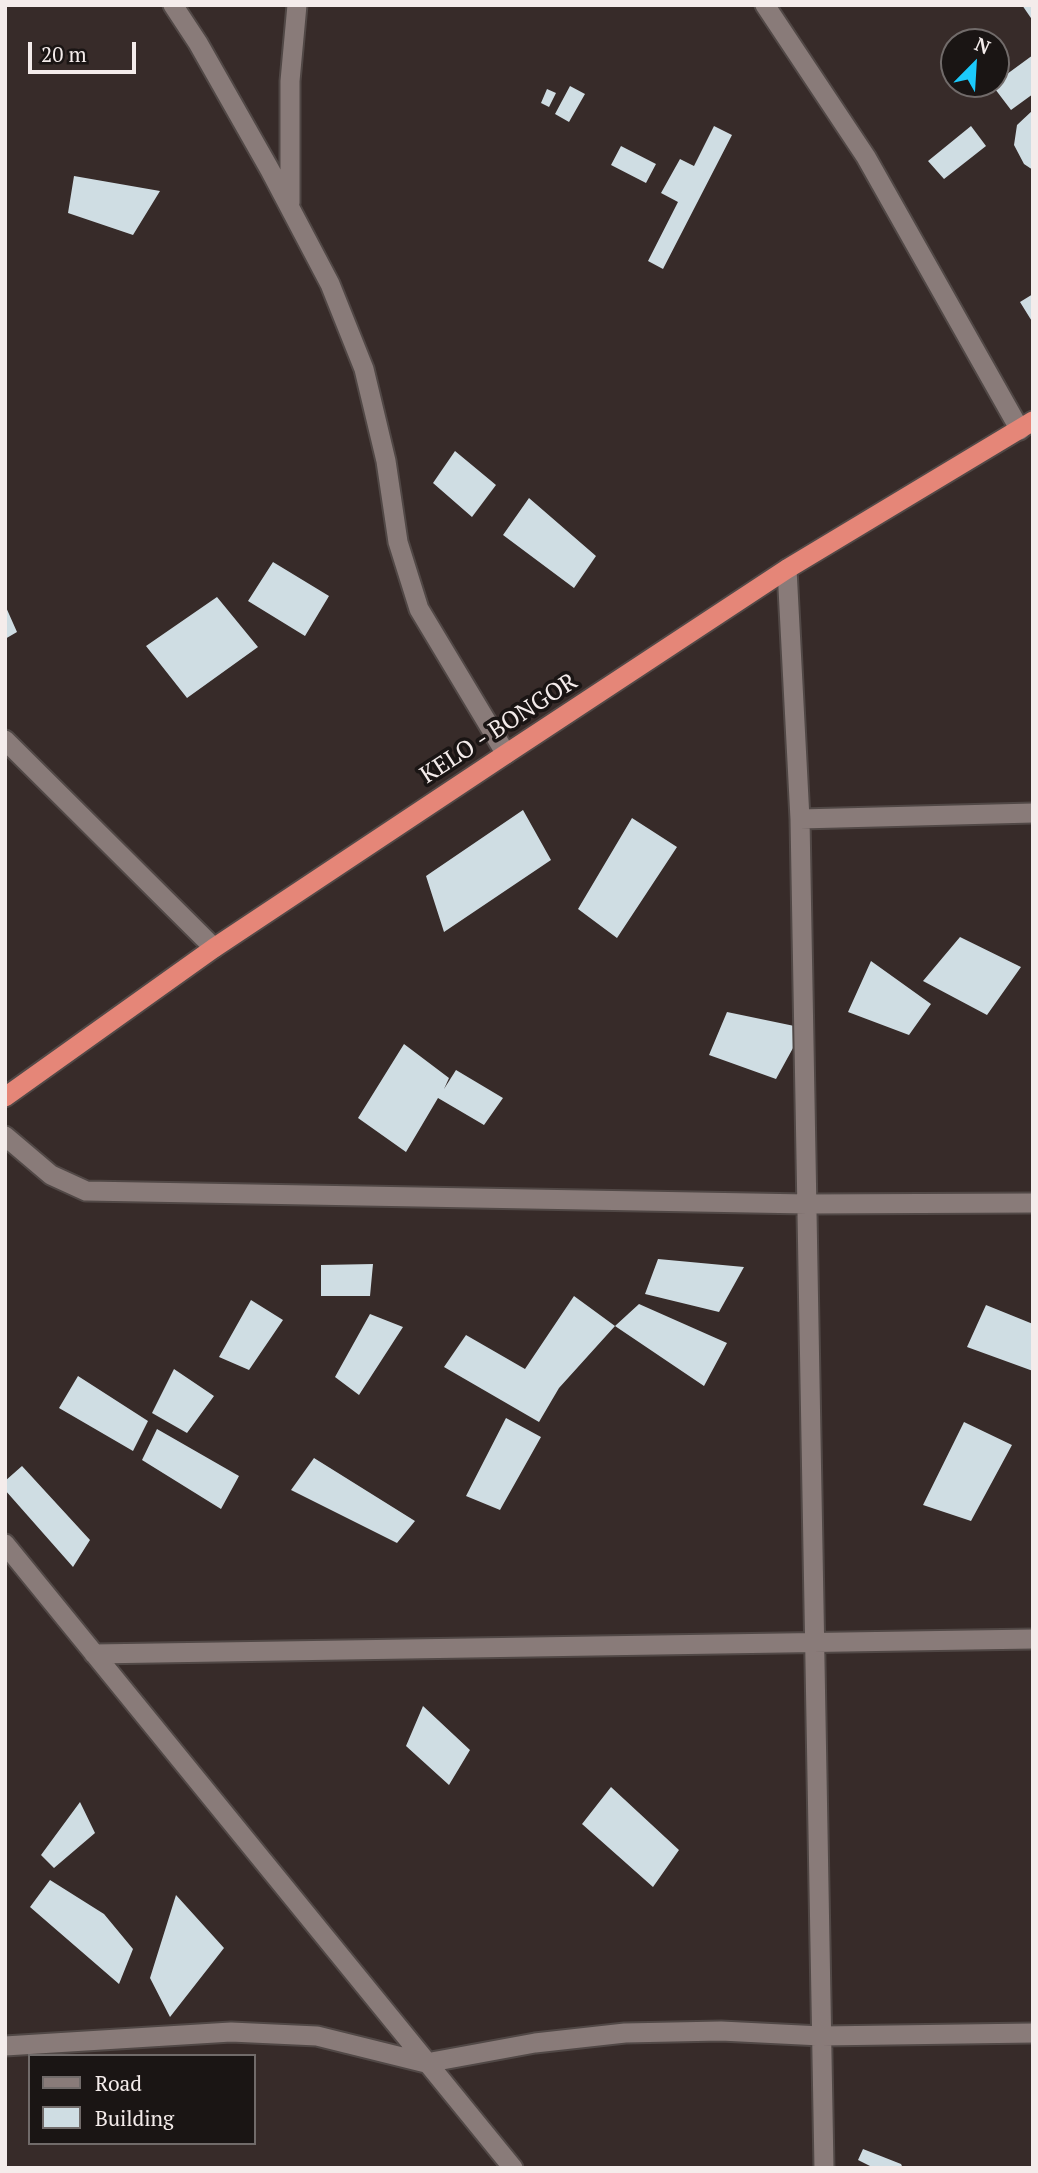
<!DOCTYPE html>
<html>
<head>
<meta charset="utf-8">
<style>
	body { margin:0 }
	#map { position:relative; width:1038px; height:2173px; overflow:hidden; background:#372b29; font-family:"PT Serif",serif }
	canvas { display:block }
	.frame { position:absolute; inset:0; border:7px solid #f4eceb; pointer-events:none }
	.legend { position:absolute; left:28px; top:2054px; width:228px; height:91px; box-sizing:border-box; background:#1a1514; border:2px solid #716b6a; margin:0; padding:9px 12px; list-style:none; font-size:21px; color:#f4eceb }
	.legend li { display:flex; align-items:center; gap:14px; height:35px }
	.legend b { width:35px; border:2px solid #716b6a }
	.north { position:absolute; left:940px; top:28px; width:70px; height:70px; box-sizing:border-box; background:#1a1514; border:2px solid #716b6a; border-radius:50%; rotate:24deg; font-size:19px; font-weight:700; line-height:28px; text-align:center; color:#f4eceb }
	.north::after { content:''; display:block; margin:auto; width:24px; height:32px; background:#1bcafc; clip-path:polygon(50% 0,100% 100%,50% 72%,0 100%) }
	.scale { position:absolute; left:28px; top:42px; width:108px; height:32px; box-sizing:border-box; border:4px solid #f4eceb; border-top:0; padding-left:9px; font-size:21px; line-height:24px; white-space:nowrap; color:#f4eceb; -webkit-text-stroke:5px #1a1514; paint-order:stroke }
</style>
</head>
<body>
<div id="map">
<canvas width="1038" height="2173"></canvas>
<div class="frame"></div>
<ul class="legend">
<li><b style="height:9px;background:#897b79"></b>Road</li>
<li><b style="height:19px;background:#cfdde3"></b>Building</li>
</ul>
<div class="north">N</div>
<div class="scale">20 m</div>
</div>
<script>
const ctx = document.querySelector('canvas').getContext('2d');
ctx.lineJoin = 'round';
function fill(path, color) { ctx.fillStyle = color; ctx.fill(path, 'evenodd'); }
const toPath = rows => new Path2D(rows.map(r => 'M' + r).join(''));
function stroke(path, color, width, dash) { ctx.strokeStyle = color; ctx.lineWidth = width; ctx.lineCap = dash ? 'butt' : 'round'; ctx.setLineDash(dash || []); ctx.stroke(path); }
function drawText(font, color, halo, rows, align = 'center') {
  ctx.font = font + ' "PT Serif",serif'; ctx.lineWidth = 7; ctx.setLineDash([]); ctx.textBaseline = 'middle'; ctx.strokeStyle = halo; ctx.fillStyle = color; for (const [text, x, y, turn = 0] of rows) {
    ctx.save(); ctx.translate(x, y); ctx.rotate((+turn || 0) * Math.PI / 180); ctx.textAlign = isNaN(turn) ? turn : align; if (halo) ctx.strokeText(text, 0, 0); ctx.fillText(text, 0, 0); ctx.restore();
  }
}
fill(toPath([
	[1022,5,1033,5,1033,21],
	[1033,55,1033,94,1011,110,992,85],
	[570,86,585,94,569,122,555,114],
	[547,89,556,93,549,107,541,103],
	[1033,110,1033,170,1024,164,1014,145,1017,125],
	[714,126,732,135,663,269,648,261,678,202,661,193,680,159,694,166],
	[971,126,986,146,944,179,928,161],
	[621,146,656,164,646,183,611,165],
	[74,176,160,191,133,235,68,213],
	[1033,294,1033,323,1020,302],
	[455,451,496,485,472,517,433,483],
	[529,498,596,556,574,588,503,535],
	[273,562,329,596,305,636,248,601],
	[217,597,258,647,187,698,146,646],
	[5,605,17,632,5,639],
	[523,810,551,860,444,932,426,876],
	[632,818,677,847,617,938,578,909],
	[960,937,1021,967,987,1015,923,981],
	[871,961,931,1004,909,1035,848,1012],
	[727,1012,804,1028,776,1079,709,1055],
	[404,1044,449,1078,444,1089,456,1070,503,1098,484,1125,438,1098,406,1152,358,1118],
	[658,1259,744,1267,719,1312,645,1294],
	[373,1264,370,1296,321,1296,321,1265],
	[574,1296,615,1326,559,1388,539,1422,444,1367,466,1335,525,1369],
	[251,1300,283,1320,249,1370,219,1357],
	[639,1304,727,1343,704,1386,615,1326],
	[986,1305,1033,1324,1033,1371,967,1347],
	[370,1314,403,1327,359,1395,335,1377],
	[174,1369,214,1396,187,1433,152,1413],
	[78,1376,148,1421,133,1451,59,1408],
	[506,1418,541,1437,500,1510,466,1496],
	[964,1422,1012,1445,971,1521,923,1505],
	[157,1429,239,1476,221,1509,142,1460],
	[314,1458,415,1521,397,1543,291,1490],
	[22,1466,90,1540,73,1567,5,1490,5,1481],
	[423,1706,470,1750,449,1785,406,1746],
	[611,1787,679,1850,653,1887,582,1824],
	[80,1802,95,1833,54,1868,41,1855],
	[50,1880,104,1914,133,1949,119,1984,30,1907],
	[176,1895,224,1948,170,2017,150,1978],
	[863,2149,901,2164,903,2168,874,2168,858,2160]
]), '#cfdde3');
const minor = toPath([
	[173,5,198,43,270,170,330,284,364,369,386,461,398,542,419,609,506,754],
	[765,5,866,157,1020,430],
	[290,203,290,81,297,5],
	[787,569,800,819,824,2168],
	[5,740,214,948],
	[800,819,1033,813],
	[5,1136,51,1175,86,1191,807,1204,1033,1203],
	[5,1544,513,2168],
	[94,1654,1033,1639],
	[5,2046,231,2032,317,2036,426,2063,535,2043,625,2033,721,2031,821,2036,1033,2033]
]);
const trunk = toPath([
	[5,1097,214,948,506,754,787,569,1033,421]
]);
stroke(minor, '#514846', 23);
stroke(trunk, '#514846', 23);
stroke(minor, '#897b79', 19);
stroke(trunk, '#e58678', 19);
drawText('24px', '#f4eceb', '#1a1514', [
	["KELO - BONGOR",499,729,-33]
]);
</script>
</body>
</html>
